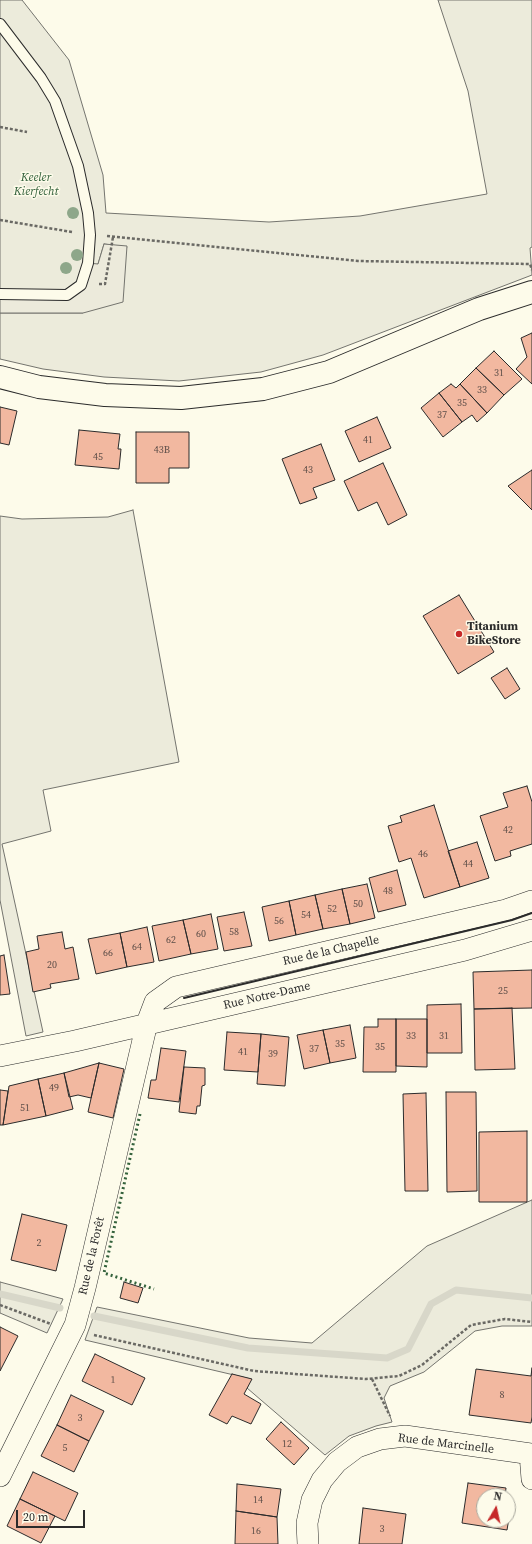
<!DOCTYPE html>
<html>
<head>
<meta charset="utf-8">
<style>
	body { margin:0 }
	#map { position:relative; width:532px; height:1544px; overflow:hidden; background:#fdfbea; font-family:"Source Serif 4",serif }
	canvas { display:block }
	.north { position:absolute; left:476px; top:1488px; width:40px; height:40px; box-sizing:border-box; background:#fdfbea; border:1px solid #a9a89e; border-radius:50%; rotate:9deg; font-size:11px; font-weight:700; line-height:16px; text-align:center; color:#2b2b2b }
	.north::after { content:''; display:block; margin:auto; width:14px; height:18px; background:#c62828; clip-path:polygon(50% 0,100% 100%,50% 72%,0 100%) }
	.scale { position:absolute; left:16px; top:1510px; width:69px; height:18px; box-sizing:border-box; border:2px solid #2b2b2b; border-top:0; padding-left:5px; font-size:12px; line-height:14px; white-space:nowrap; color:#2b2b2b; -webkit-text-stroke:3px #fdfbea; paint-order:stroke }
</style>
</head>
<body>
<div id="map">
<canvas width="532" height="1544"></canvas>
<div class="north">N</div>
<div class="scale">20 m</div>
</div>
<script>
const ctx = document.querySelector('canvas').getContext('2d');
ctx.lineJoin = 'round';
function fill(path, color) { ctx.fillStyle = color; ctx.fill(path, 'evenodd'); }
const toPath = rows => new Path2D(rows.map(r => 'M' + r).join(''));
function stroke(path, color, width, dash) { ctx.strokeStyle = color; ctx.lineWidth = width; ctx.lineCap = dash ? 'butt' : 'round'; ctx.setLineDash(dash || []); ctx.stroke(path); }
function drawText(font, color, halo, rows, align = 'center') {
  ctx.font = font + ' "Source Serif 4",serif'; ctx.lineWidth = 3; ctx.setLineDash([]); ctx.textBaseline = 'middle'; ctx.strokeStyle = halo; ctx.fillStyle = color; for (const [text, x, y, turn = 0] of rows) {
    ctx.save(); ctx.translate(x, y); ctx.rotate((+turn || 0) * Math.PI / 180); ctx.textAlign = isNaN(turn) ? turn : align; if (halo) ctx.strokeText(text, 0, 0); ctx.fillText(text, 0, 0); ctx.restore();
  }
}
const green = toPath([
	[0,0,22,0,69,60,103,175,106,213,269,222,360,216,487,194,468,91,438,0,532,0,532,247,530,248,532,275,323,355,261,372,179,381,104,377,43,369,0,359,0,313,83,313,127,247,104,244,98,264,81,285,67,295,0,294,0,0],
	[133,510,179,762,43,790,51,831,2,844,43,1032,26,1036,0,900,0,516,22,519,108,517,133,510],
	[532,1200,532,1326,502,1326,475,1331,424,1372,390,1386,384,1398,392,1422,376,1426,349,1436,325,1455,247,1388,251,1379,85,1340,97,1307,249,1338,312,1343,427,1246,532,1200],
	[0,1282,63,1299,47,1333,0,1313,0,1282]
]);
fill(green, '#ecebdb');
stroke(green, '#74746e', 1);
const parking = toPath([
	[104,244,127,246,123,302,83,313,0,313,0,294,67,295,81,285,88,263,98,264,104,244]
]);
fill(parking, '#eceadb');
stroke(parking, '#74746e', 1);
stroke(toPath([
	[0,1294,60,1308],
	[94,1316,248,1348,387,1358,408,1349,431,1304,456,1290,532,1298]
]), '#d8d7c9', 7);
const building = toPath([
	[532,333,532,384,516,369,527,357,521,338,532,333],
	[494,351,522,379,504,395,476,368,494,351],
	[476,368,504,395,487,413,460,384,476,368],
	[451,384,456,388,460,384,487,413,477,422,472,415,462,422,439,393,451,384],
	[439,393,462,422,443,437,421,408,439,393],
	[0,407,17,411,9,445,0,443,0,407],
	[377,417,391,448,359,462,345,431,377,417],
	[79,430,120,434,118,449,121,449,119,469,75,465,79,430],
	[136,432,189,432,189,468,169,468,169,483,136,483,136,432],
	[321,444,335,480,313,488,317,498,300,504,282,459,321,444],
	[383,463,407,515,388,525,377,502,358,511,344,481,383,463],
	[532,470,532,510,508,486,532,470],
	[459,595,494,652,458,674,423,616,459,595],
	[507,668,520,689,505,699,491,678,507,668],
	[527,786,532,802,532,844,510,851,511,856,495,861,480,816,508,807,503,793,527,786],
	[434,805,460,887,424,898,411,858,399,862,388,826,402,822,400,816,434,805],
	[477,842,489,878,460,887,448,851,477,842],
	[397,870,406,905,378,912,369,878,397,870],
	[367,884,375,918,350,924,342,889,367,884],
	[342,889,350,924,323,929,315,895,342,889],
	[315,895,323,929,296,935,289,901,315,895],
	[289,901,296,935,269,941,262,907,289,901],
	[244,912,252,946,224,951,217,917,244,912],
	[211,914,218,949,191,954,183,920,211,914],
	[183,920,191,954,159,961,152,926,183,920],
	[147,927,154,962,127,967,120,933,147,927],
	[62,932,65,949,73,947,79,979,50,984,51,988,33,992,26,952,39,949,37,936,62,932],
	[120,933,127,967,96,974,88,939,120,933],
	[4,955,10,994,0,995,0,956,4,955],
	[532,970,532,1008,474,1009,473,972,532,970],
	[461,1004,462,1053,427,1053,427,1005,461,1004],
	[512,1008,515,1069,475,1070,474,1009,512,1008],
	[378,1019,396,1019,396,1072,363,1072,364,1027,378,1027,378,1019],
	[396,1019,427,1019,427,1067,396,1066,396,1019],
	[350,1025,356,1058,330,1063,323,1030,350,1025],
	[323,1030,330,1063,304,1069,297,1035,323,1030],
	[227,1032,261,1034,258,1072,224,1070,227,1032],
	[261,1034,289,1037,285,1086,257,1084,261,1034],
	[161,1048,186,1051,179,1102,148,1098,151,1080,156,1080,161,1048],
	[99,1063,124,1069,113,1118,88,1112,99,1063],
	[99,1063,91,1098,78,1095,69,1097,64,1073,99,1063],
	[184,1067,205,1068,205,1085,202,1086,200,1106,197,1106,196,1114,179,1112,184,1067],
	[64,1073,73,1109,46,1116,38,1079,64,1073],
	[38,1079,46,1116,3,1125,9,1086,38,1079],
	[0,1090,8,1091,3,1125,0,1125,0,1090],
	[446,1092,476,1092,477,1191,447,1192,446,1092],
	[426,1093,428,1191,405,1191,403,1094,426,1093],
	[527,1131,527,1202,479,1202,479,1132,527,1131],
	[22,1214,67,1225,56,1271,11,1260,22,1214],
	[124,1282,143,1288,138,1303,120,1298,124,1282],
	[0,1327,18,1336,0,1371,0,1327],
	[95,1354,145,1378,132,1405,82,1381,95,1354],
	[532,1368,532,1417,531,1423,469,1415,476,1369,531,1376,532,1368],
	[232,1374,252,1379,244,1394,261,1404,251,1424,232,1416,227,1424,209,1415,232,1374],
	[71,1395,104,1411,89,1441,57,1425,71,1395],
	[281,1422,309,1448,294,1465,266,1439,281,1422],
	[57,1425,89,1441,74,1472,41,1456,57,1425],
	[33,1472,78,1493,65,1521,20,1499,33,1472],
	[468,1483,506,1488,505,1496,484,1496,484,1520,508,1520,508,1505,511,1506,507,1530,462,1523,468,1483],
	[237,1484,281,1489,277,1517,236,1511,237,1484],
	[20,1499,55,1516,41,1543,7,1526,20,1499],
	[363,1508,406,1514,402,1544,359,1544,363,1508],
	[236,1511,277,1517,278,1544,235,1544,236,1511]
]);
fill(building, '#f2b8a0');
stroke(building, '#2b2b2b', 1);
const lane = toPath([
	[0,24,41,78,55,101,78,166,88,213,90,235,88,263,81,285,67,295,0,294]
]);
const street = toPath([
	[0,1056,75,1041,465,950,532,930],
	[530,1454,532,1479],
	[0,1476,75,1325,85,1288,147,1023,155,1002,176,987,506,910,532,901],
	[308,1544,307,1523,312,1500,322,1480,337,1462,357,1447,380,1439,405,1436,532,1454]
]);
const primary = toPath([
	[0,377,39,387,105,395,181,398,263,389,329,372,479,309,532,292]
]);
stroke(lane, '#2b2b2b', 12);
stroke(street, '#2b2b2b', 22);
stroke(primary, '#2b2b2b', 24);
stroke(toPath([
	[0,127,27,132],
	[0,220,72,232],
	[107,236,358,261,530,264,532,270],
	[99,284,105,284,113,237],
	[0,1305,51,1324],
	[94,1335,254,1371,366,1379,399,1376,422,1365,471,1325,505,1319,532,1322],
	[372,1379,390,1416]
]), '#6a6964', 2.5, [3, 2]);
stroke(lane, '#fdfbea', 10);
stroke(street, '#fdfbea', 21);
stroke(primary, '#fdfbea', 22);
stroke(toPath([
	[140,1114,104,1273,154,1289]
]), '#34623c', 3, [2, 3]);
stroke(toPath([
	[184,998,512,920,532,913]
]), '#2b2b2b', 2);
ctx.fillStyle = '#8ea78a';
for (const [x, y] of [
	[73,213],
	[77,255],
	[66,268]
]) { ctx.beginPath(); ctx.arc(x, y, 6, 0, 2 * Math.PI); ctx.fill(); }
for (const [x, y, r, color] of [
	[459,634,4,"#c62828"]
]) { const dot = new Path2D(); dot.arc(x, y, r, 0, 2 * Math.PI); ctx.fillStyle = color; ctx.fill(dot); stroke(dot, '#fdfbea', 1.5); }
drawText('10px', '#5d4e48', null, [
	["31",499,373],
	["33",482,390],
	["35",462,403],
	["37",442,415],
	["41",368,440],
	["43B",162,450],
	["45",98,457],
	["43",308,470],
	["42",508,830],
	["46",423,854],
	["44",468,864],
	["48",388,891],
	["50",358,904],
	["52",332,909],
	["54",306,915],
	["56",279,921],
	["58",234,932],
	["60",201,934],
	["62",171,940],
	["64",137,947],
	["66",108,953],
	["20",52,965],
	["25",503,991],
	["33",411,1036],
	["31",444,1036],
	["35",340,1044],
	["35",380,1047],
	["37",314,1049],
	["41",243,1052],
	["39",273,1054],
	["49",54,1088],
	["51",25,1108],
	["2",39,1243],
	["1",113,1380],
	["8",502,1395],
	["3",80,1418],
	["12",287,1444],
	["5",65,1448],
	["14",258,1500],
	["3",382,1529],
	["16",256,1531]
]);
drawText('italic 12px', '#34623c', '#fdfbea', [
	["Keeler",36,178],
	["Kierfecht",36,192]
]);
drawText('bold 12px', '#2b2b2b', '#fdfbea', [
	["Titanium",467,627],
	["BikeStore",467,641]
], 'left');
drawText('12px', '#2b2b2b', '#fdfbea', [
	["Rue de la Chapelle",331,951,-13],
	["Rue Notre-Dame",267,996,-13],
	["Rue de la Forêt",92,1256,-77],
	["Rue de Marcinelle",446,1444,7]
]);
</script>
</body>
</html>
